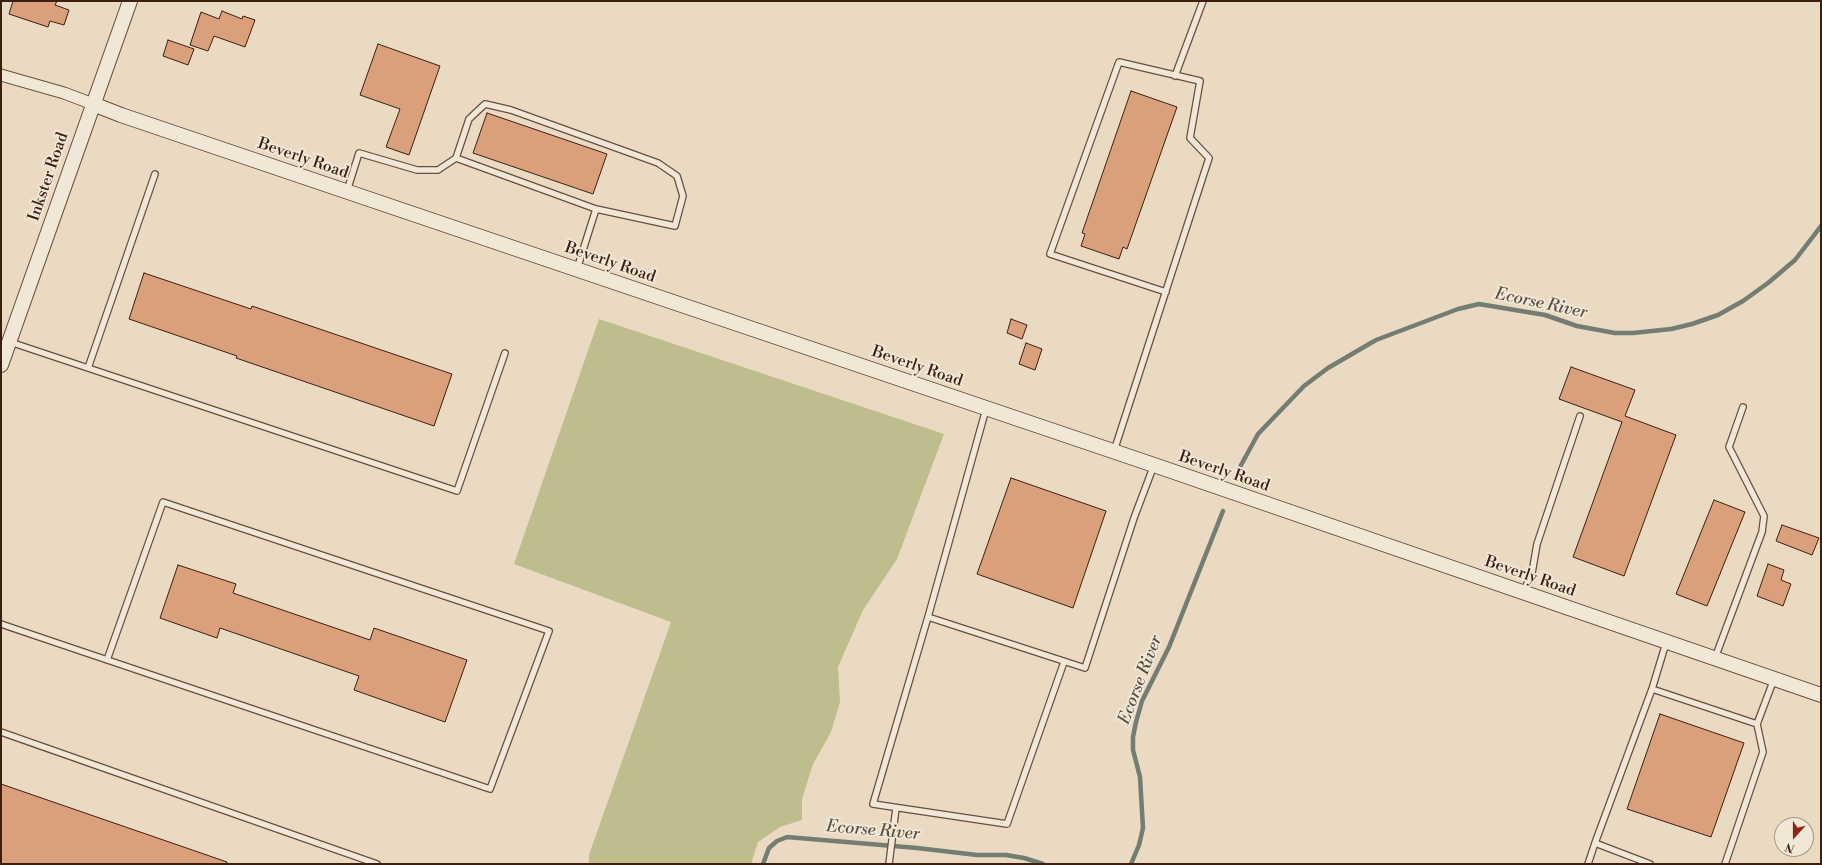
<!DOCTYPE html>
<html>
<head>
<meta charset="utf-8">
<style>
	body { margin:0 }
	#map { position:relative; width:1822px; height:865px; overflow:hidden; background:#e9dac1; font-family:"Libre Bodoni",serif }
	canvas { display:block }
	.frame { position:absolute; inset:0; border:2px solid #3d1f12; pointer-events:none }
	.north { position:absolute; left:1774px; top:817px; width:40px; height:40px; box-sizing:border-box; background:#f1e7d7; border:1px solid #a99788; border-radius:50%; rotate:201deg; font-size:11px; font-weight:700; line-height:16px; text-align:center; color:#3d1f12 }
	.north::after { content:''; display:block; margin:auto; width:14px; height:18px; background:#8f2418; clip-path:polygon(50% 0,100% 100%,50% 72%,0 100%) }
</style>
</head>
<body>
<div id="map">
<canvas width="1822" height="865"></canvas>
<div class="frame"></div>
<div class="north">N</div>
</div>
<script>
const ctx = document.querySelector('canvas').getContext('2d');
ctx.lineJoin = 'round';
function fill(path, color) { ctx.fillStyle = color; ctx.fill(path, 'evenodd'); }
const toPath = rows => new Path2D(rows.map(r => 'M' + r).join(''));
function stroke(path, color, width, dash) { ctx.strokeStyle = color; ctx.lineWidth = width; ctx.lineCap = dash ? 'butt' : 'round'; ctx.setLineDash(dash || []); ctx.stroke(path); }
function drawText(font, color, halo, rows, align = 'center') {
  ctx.font = font + ' "Libre Bodoni",serif'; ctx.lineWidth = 4; ctx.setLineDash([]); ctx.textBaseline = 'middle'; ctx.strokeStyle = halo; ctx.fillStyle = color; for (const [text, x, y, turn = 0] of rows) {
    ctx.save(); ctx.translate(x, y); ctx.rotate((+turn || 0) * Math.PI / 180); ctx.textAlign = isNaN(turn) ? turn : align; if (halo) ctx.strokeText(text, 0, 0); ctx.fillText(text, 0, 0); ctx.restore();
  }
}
fill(toPath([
	[599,319,944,434,897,559,863,610,838,667,840,702,831,732,813,764,802,799,802,820,780,827,758,842,751,864,589,864,589,855,671,622,514,564]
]), '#bebd8e');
stroke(toPath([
	[1237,476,1240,467,1258,434,1304,386,1328,368,1376,340,1458,309,1479,304,1545,315,1577,326,1615,333,1633,333,1671,329,1692,324,1718,315,1743,301,1768,283,1795,260,1821,226],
	[763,864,769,848,777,841,787,837,917,848,977,855,1006,855,1024,858,1043,864],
	[1131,864,1139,845,1143,828,1140,777,1133,750,1133,737,1136,722,1142,701,1169,647,1223,511]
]), '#737d71', 4.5);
const building = toPath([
	[13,1,57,1,55,5,69,10,64,25,50,21,48,27,9,14,13,1],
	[222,11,242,19,243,16,255,20,245,47,214,36,208,51,190,45,201,12,219,19,222,11],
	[168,40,194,49,188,65,163,56,168,40],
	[378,44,440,66,409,155,386,147,400,109,360,95,378,44],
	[1131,91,1177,107,1127,249,1123,247,1119,259,1081,246,1085,234,1082,233,1131,91],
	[487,113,607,154,593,194,473,153,487,113],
	[144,273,251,309,252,306,452,374,434,426,236,358,237,356,129,319,144,273],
	[1011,319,1027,325,1022,339,1007,333,1011,319],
	[1026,343,1042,349,1035,370,1019,364,1026,343],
	[1571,367,1635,390,1625,416,1676,435,1624,576,1573,557,1622,422,1559,399,1571,367],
	[1011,478,1106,511,1073,608,977,574,1011,478],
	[1714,500,1745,512,1707,606,1676,594,1714,500],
	[1782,525,1819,538,1812,555,1776,541,1782,525],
	[1768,564,1784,570,1781,580,1791,584,1783,606,1757,596,1768,564],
	[178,565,236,584,233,593,370,640,374,628,467,660,445,722,354,690,359,676,220,628,217,638,160,618,178,565],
	[1660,714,1744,743,1711,837,1627,809,1660,714],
	[1,784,227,862,227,864,1,864,1,784]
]);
fill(building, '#d9a07b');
stroke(building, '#3d1f12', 1);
const service = toPath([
	[1175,76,1203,1],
	[456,158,596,209],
	[347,191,359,153,417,170,438,170,456,158,469,119,485,104,511,110,658,163,677,176,683,196,675,226,596,209,577,269],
	[10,342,457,491,505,353],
	[88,368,155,174],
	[986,409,928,617,873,804,1007,824,1064,662],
	[1114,451,1209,158,1190,138,1200,81,1119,62,1050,254,1166,292],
	[1523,593,1532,573,1537,544,1580,416],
	[928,617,1085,668,1134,518,1154,465],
	[1,624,54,642,490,789,549,631,163,502,107,660],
	[1666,643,1652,689,1757,724,1774,679],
	[1715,658,1762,532,1764,516,1729,447,1743,407],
	[1,732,377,864],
	[889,864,896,808],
	[1588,864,1595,843],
	[1650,864,1595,843,1652,689],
	[1725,864,1763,752,1757,724]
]);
const minor = toPath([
	[1,75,64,93,93,104]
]);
const tertiary = toPath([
	[93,104,121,115,1154,465,1821,695],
	[1,365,130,1]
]);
stroke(service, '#684e3e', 8);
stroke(minor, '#684e3e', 13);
stroke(tertiary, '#684e3e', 16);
stroke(service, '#f1e7d7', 5.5);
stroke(minor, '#f1e7d7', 11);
stroke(tertiary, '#f1e7d7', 14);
drawText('16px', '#3d1f12', '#f1e7d7', [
	["Beverly Road",303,159,19],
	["Inkster Road",49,177,-71],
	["Beverly Road",610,263,19],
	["Beverly Road",917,367,19],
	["Beverly Road",1224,472,19],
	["Beverly Road",1530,577,19]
]);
drawText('italic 17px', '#584e41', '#f1e7d7', [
	["Ecorse River",1541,304,12],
	["Ecorse River",1141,680,-69],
	["Ecorse River",873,831,5]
]);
</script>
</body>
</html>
